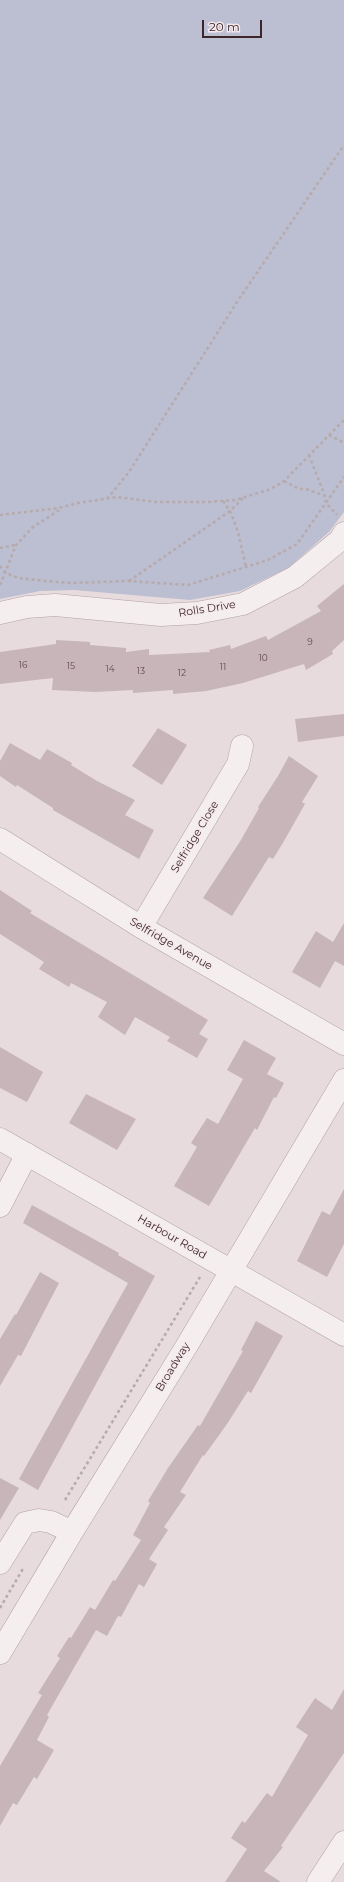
<!DOCTYPE html>
<html>
<head>
<meta charset="utf-8">
<style>
	body { margin:0 }
	#map { position:relative; width:344px; height:1882px; overflow:hidden; background:#e7dbde; font-family:Montserrat,sans-serif }
	canvas { display:block }
	.scale { position:absolute; left:202px; top:20px; width:60px; height:18px; box-sizing:border-box; border:2px solid #3d252a; border-top:0; padding-left:5px; font-size:12px; line-height:14px; white-space:nowrap; color:#3d252a; -webkit-text-stroke:3px #f4eaed; paint-order:stroke }
</style>
</head>
<body>
<div id="map">
<canvas width="344" height="1882"></canvas>
<div class="scale">20 m</div>
</div>
<script>
const ctx = document.querySelector('canvas').getContext('2d');
ctx.lineJoin = 'round';
function fill(path, color) { ctx.fillStyle = color; ctx.fill(path, 'evenodd'); }
const toPath = rows => new Path2D(rows.map(r => 'M' + r).join(''));
function stroke(path, color, width, dash) { ctx.strokeStyle = color; ctx.lineWidth = width; ctx.lineCap = dash ? 'butt' : 'round'; ctx.setLineDash(dash || []); ctx.stroke(path); }
function drawText(font, color, halo, rows, align = 'center') {
  ctx.font = font + ' Montserrat,sans-serif'; ctx.lineWidth = 3; ctx.setLineDash([]); ctx.textBaseline = 'middle'; ctx.strokeStyle = halo; ctx.fillStyle = color; for (const [text, x, y, turn = 0] of rows) {
    ctx.save(); ctx.translate(x, y); ctx.rotate((+turn || 0) * Math.PI / 180); ctx.textAlign = isNaN(turn) ? turn : align; if (halo) ctx.strokeText(text, 0, 0); ctx.fillText(text, 0, 0); ctx.restore();
  }
}
fill(toPath([
	[0,0,344,0,344,512,329,532,288,568,240,591,190,600,74,590,40,591,0,599]
]), '#bcbed1');
fill(toPath([
	[344,584,344,640,332,651,333,654,306,670,304,664,243,683,206,691,173,694,173,690,133,693,133,690,95,692,52,690,53,678,0,684,0,652,56,644,56,640,90,642,90,645,126,648,126,652,149,649,149,655,210,652,209,650,230,645,231,649,266,636,268,640,321,611,317,606],
	[344,714,344,736,298,742,295,719],
	[158,728,187,745,162,785,132,766],
	[10,743,40,760,47,749,72,763,71,765,97,781,135,800,125,815,154,830,139,859,53,810,53,808,17,785,16,787,0,776,0,761],
	[289,756,318,776,302,802,305,804,284,841,273,859,269,857,232,916,203,898,241,840,259,808,258,807,278,776],
	[0,890,32,911,30,913,208,1020,199,1034,208,1039,197,1058,167,1041,170,1037,135,1017,125,1035,98,1017,107,1002,71,983,69,987,39,969,44,962,0,934],
	[344,923,344,966,335,961,320,988,292,972,316,931,333,942],
	[244,1040,276,1058,267,1074,284,1083,276,1098,274,1097,257,1130,255,1128,209,1206,174,1186,197,1147,191,1143,207,1118,218,1124,243,1079,227,1070],
	[0,1047,43,1072,27,1102,0,1088],
	[86,1094,136,1119,117,1150,69,1123],
	[344,1189,344,1244,327,1277,297,1261,322,1211,330,1215],
	[32,1205,119,1253,118,1255,155,1276,38,1490,19,1479,128,1283,23,1223],
	[40,1272,59,1283,21,1356,18,1355,0,1386,0,1339,15,1314,16,1315],
	[256,1321,283,1336,251,1393,248,1391,227,1424,204,1456,203,1455,180,1492,186,1495,164,1527,168,1530,149,1559,157,1564,144,1587,139,1584,121,1617,118,1616,107,1636,96,1630,75,1666,47,1715,49,1717,37,1740,54,1750,37,1779,34,1777,17,1805,13,1803,0,1826,0,1766,42,1695,38,1693,60,1658,57,1656,69,1637,71,1638,90,1607,95,1610,113,1580,115,1581,141,1540,133,1535,150,1503,148,1501,168,1468,198,1425,200,1426,243,1351,241,1350],
	[0,1478,19,1488,0,1520],
	[344,1689,344,1753,281,1846,283,1847,264,1871,281,1882,225,1882,247,1849,231,1838,242,1821,245,1823,267,1793,272,1797,308,1735,296,1727,315,1698,332,1710]
]), '#c7b5b9');
const minor = toPath([
	[0,613,27,607,55,605,161,615,197,613,243,604,295,577,340,540,344,533],
	[0,839,141,927,344,1044],
	[141,927,238,764,242,746],
	[0,1139,344,1335],
	[0,1206,27,1154],
	[0,1563,25,1523,39,1520,51,1522,72,1532],
	[0,1653,72,1532,186,1347,344,1080],
	[318,1882,344,1842]
]);
stroke(minor, '#b1a1a4', 23);
stroke(toPath([
	[329,435,344,443],
	[309,455,325,496],
	[284,481,299,489,306,489,325,496,326,503,337,515],
	[107,499,129,472,237,302,344,145],
	[223,501,231,513,238,532,246,567],
	[0,515,59,508,78,503,117,497,157,502,208,502,235,500,271,489,284,481,344,420],
	[0,548,15,545],
	[0,566,6,573,18,578,46,581,71,583,128,581,188,585,268,560,297,544,344,477],
	[129,581,230,511,244,497],
	[0,585,16,545,33,527,61,509],
	[65,1500,200,1277],
	[0,1608,24,1567]
]), '#b6aaac', 2.5, [3, 3]);
stroke(minor, '#f5eeef', 22);
drawText('9px', '#60494e', null, [
	["9",310,642],
	["10",263,658],
	["16",23,665],
	["15",71,666],
	["11",223,667],
	["14",110,669],
	["13",141,671],
	["12",182,673]
]);
drawText('11px', '#3d252a', '#f4eaed', [
	["Rolls Drive",207,609,-9],
	["Selfridge Close",195,837,-59],
	["Selfridge Avenue",171,944,30],
	["Harbour Road",172,1237,30],
	["Broadway",173,1367,-59]
]);
</script>
</body>
</html>
